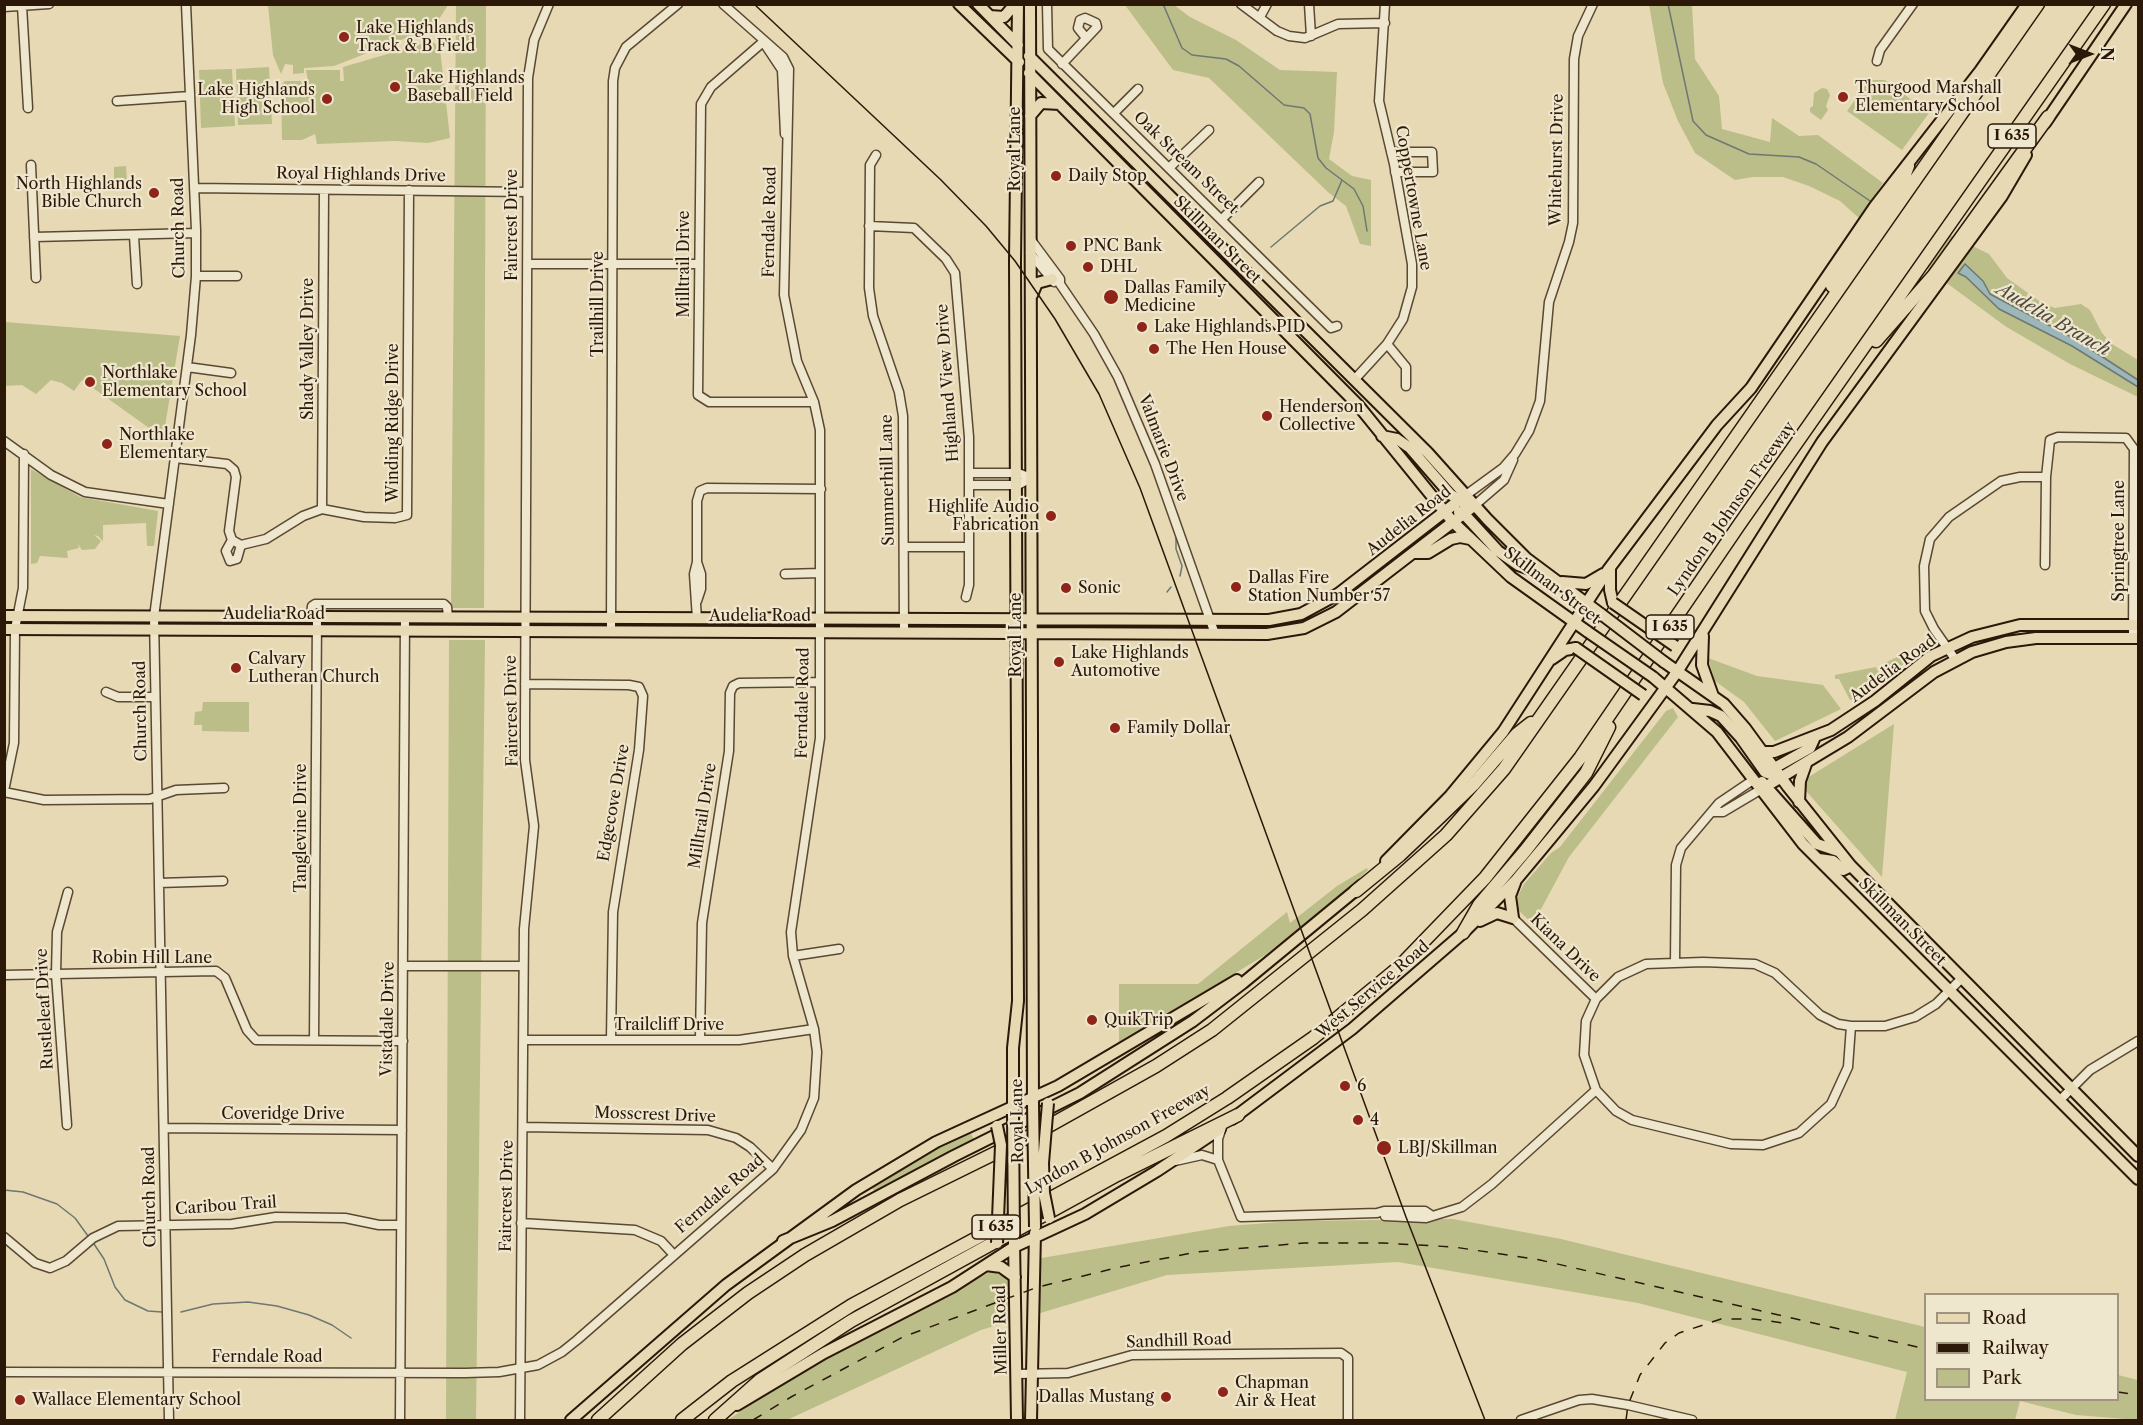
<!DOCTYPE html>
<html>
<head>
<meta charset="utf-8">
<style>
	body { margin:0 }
	#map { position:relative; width:2143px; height:1425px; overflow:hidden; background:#e6d9b4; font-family:"Libre Caslon Text",serif }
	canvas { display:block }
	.frame { position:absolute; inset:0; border:6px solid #2c1808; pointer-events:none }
	.legend { position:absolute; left:1924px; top:1293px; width:195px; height:108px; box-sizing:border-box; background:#efe6ce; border:2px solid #a1947f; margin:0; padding:8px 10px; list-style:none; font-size:18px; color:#2c1808 }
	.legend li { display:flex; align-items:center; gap:12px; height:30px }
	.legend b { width:30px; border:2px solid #a1947f }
	.north { position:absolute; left:2059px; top:24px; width:60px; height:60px; -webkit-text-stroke:4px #efe6ce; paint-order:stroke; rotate:90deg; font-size:16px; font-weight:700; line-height:24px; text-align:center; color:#2c1808 }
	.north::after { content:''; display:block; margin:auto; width:21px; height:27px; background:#2c1808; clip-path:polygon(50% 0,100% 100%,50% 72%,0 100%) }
</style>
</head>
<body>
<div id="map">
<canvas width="2143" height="1425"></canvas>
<div class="frame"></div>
<ul class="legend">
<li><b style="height:8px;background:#e6d9b4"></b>Road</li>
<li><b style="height:8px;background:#2c1808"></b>Railway</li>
<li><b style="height:16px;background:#bbbe89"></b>Park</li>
</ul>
<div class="north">N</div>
</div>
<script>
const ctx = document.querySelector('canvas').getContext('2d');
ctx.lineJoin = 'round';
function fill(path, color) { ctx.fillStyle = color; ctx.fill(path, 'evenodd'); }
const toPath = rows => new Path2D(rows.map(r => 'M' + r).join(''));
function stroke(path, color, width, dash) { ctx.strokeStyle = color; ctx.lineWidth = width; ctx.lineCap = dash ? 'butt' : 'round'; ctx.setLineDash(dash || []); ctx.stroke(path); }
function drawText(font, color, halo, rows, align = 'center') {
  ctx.font = font + ' "Libre Caslon Text",serif'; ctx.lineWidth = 4.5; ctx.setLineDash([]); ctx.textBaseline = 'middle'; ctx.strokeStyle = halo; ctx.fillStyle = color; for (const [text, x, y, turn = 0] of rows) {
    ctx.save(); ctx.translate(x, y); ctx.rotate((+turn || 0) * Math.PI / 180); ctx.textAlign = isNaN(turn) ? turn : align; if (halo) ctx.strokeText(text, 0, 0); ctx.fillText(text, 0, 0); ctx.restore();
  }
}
fill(toPath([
	[268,5,268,4,448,5,434,27,334,66,304,68,304,73,293,74,293,65,285,64,281,74,273,55],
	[456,5,486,5,484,608,451,608],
	[1125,5,1174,5,1190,17,1236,40,1280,70,1337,72,1334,132,1329,159,1352,176,1371,180,1371,246,1360,244,1346,206,1329,193,1209,78,1173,70],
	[1649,5,1692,5,1695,59,1719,96,1722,129,1770,142,1772,118,1799,136,1818,135,1883,183,1859,218,1840,201,1809,186,1783,177,1753,177,1735,180,1695,153,1678,121,1663,83],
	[432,41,440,49,450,138,428,143,395,141,317,144,315,134,302,140,282,140,281,85,285,81,308,81,306,70,340,70,340,81,344,81,343,67],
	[269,67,272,124,238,125,236,69],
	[232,69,235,126,201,128,199,70],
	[1869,80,1885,80,1929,113,1902,150,1847,111],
	[1822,88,1827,89,1830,95,1826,106,1828,110,1821,120,1810,112,1810,108,1813,106,1814,93],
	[126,166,127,184,94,187,98,179,114,178,114,167],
	[1948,234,1989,254,2007,278,2042,303,2055,308,2081,304,2090,310,2102,333,2112,344,2138,360,2138,397,2070,364,2005,326,1925,267],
	[5,322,180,336,163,438,82,380,74,391,62,383,51,380,36,394,22,385,5,386],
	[31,469,80,497,158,511,154,546,147,546,146,523,103,525,103,541,98,536,94,535,101,541,95,549,82,550,78,544,79,548,67,551,68,558,40,556,37,563,31,564],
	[449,640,485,640,476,1420,446,1420],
	[1921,645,1923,649,1891,674,1885,663],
	[1708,658,1757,676,1823,685,1841,709,1775,741,1744,702,1715,681],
	[1876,667,1883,681,1860,698,1850,700,1839,679,1835,679,1835,675],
	[203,702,249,702,249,732,202,731,202,725,194,725,195,712,202,711],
	[1673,708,1678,717,1569,857,1533,924,1518,910,1517,904,1517,898,1524,884,1551,853,1560,847,1666,711],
	[1894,724,1882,877,1799,783],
	[1367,868,1368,870,1342,895,1265,955,1119,1044,1119,984,1198,984,1287,912,1290,923,1337,886],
	[970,1131,974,1140,874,1191,871,1186,920,1156],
	[1453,1219,1561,1239,1925,1327,1926,1400,2118,1400,2118,1375,2138,1380,2138,1420,2076,1415,2020,1401,2015,1420,1895,1420,1907,1372,1638,1303,1398,1262,1167,1275,1037,1314,1036,1259,1229,1226,1293,1221],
	[992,1271,1011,1281,1011,1321,981,1330,787,1420,728,1420,785,1381]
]), '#bbbe89');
const water = toPath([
	[1965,264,1983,281,1990,294,2075,339,2138,380,2138,387,2072,346,1999,309,1966,277,1958,273,1965,264]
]);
fill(water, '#9cb7b9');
stroke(water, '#6f7772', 1.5);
stroke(toPath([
	[1163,4,1182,48,1192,55,1226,59,1239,66,1284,105,1304,108,1310,114,1318,158,1326,168,1354,189,1363,206,1367,231],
	[1668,4,1693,121,1706,135,1749,154,1799,157,1816,164,1873,203],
	[1271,247,1320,206,1333,201,1342,180],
	[1176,538,1176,549,1182,566,1180,576],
	[1167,592,1171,587],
	[4,1190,23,1192,57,1204,75,1218,88,1236],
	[94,1244,104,1259,115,1287,125,1300,148,1311,162,1312],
	[181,1312,213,1304,248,1302,277,1306,309,1315,332,1325,351,1338]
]), '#6f7772', 1.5);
const minor = toPath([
	[1047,4,1048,49,1331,328,1337,326],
	[1241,4,1277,31,1289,36,1305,38,1338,24,1385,23],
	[1309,4,1311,36],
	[22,6,28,108],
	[4,7,49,4],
	[1260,17,1267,4],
	[763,42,711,87,701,104,698,395,709,402,814,402],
	[764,43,782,70,785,134],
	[1877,61,1880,50,1913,4],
	[1062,64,1097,27,1096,23,1085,18,1080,20,1078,28,1086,38],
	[117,101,190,96],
	[1114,113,1138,89],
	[1391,152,1432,152,1433,172,1395,172],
	[876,155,870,165,869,288,873,316,899,392,903,416,904,631],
	[31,165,36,278],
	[1170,167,1209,130],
	[194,188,527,192],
	[1222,219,1259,182],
	[869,226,914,228,946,259,955,273,969,437,969,585,966,597],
	[134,236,137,284],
	[34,237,196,233],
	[1031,240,1060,279,1060,284,1094,334,1118,377,1155,464,1215,634],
	[1030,253,1054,282],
	[527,264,698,264],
	[196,276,237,276],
	[1387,344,1406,367,1406,386],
	[187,367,231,373],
	[1355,379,1387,344,1403,319,1412,287,1412,264,1394,164,1379,101,1385,4],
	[4,441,51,475,85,492,169,504],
	[175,458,227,464,234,470,236,477,229,531,232,540,241,545,266,539,303,516,322,509,364,517,395,518,407,515,409,190],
	[969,473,1018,473,1031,478],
	[969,485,1018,485,1031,478],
	[1466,495,1503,468,1515,454,1529,431,1540,401,1549,302,1569,242,1573,223,1574,59,1578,36,1593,4],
	[1475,505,1504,480,1513,460],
	[322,509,324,190],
	[232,540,226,551,230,561,237,559,241,545],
	[904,547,969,547],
	[2045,565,2046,477,2050,440,2058,437,2126,438,2134,449,2133,638],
	[785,574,820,573],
	[697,601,701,589,701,574,697,562],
	[311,617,312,606,315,604,444,604,447,607,448,617],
	[697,619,694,574,697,562,697,501,700,491,707,488,821,489],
	[611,631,613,81,615,68,626,47,678,4],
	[1955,659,1934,629,1925,611,1924,566,1930,539,1949,517,2001,481,2020,477,2046,477],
	[525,684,629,685,639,687,643,696,639,750,613,912,611,1039],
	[106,692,118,697,155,697],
	[4,791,14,743,15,629,23,588,24,454],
	[4,792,44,800,150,799,176,790,224,788],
	[1712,812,1723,812,1760,790],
	[159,883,223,881],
	[1513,918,1596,999],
	[793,956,839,949],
	[1675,962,1676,865,1681,848,1719,803,1753,780],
	[403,966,523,966],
	[4,975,216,971,225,978,247,1030,256,1040,403,1041],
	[1851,1026,1848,1067,1831,1104,1799,1133,1763,1145,1731,1144,1632,1120,1616,1111,1596,1090,1584,1055,1586,1021,1596,999,1618,977,1646,964,1703,962,1755,964,1775,973,1820,1015,1838,1024,1851,1026,1885,1026,1915,1017,1936,1004,1961,979],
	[700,1039,702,923,729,751,730,693,733,686,739,683,820,682],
	[314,1040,317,617],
	[523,1040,739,1040,814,1029],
	[2059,1101,2090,1070,2138,1041],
	[67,1125,56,974,57,932,68,892],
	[523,1127,708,1130,736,1138,750,1147,773,1169],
	[1222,1127,1218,1139,1218,1160,1241,1217,1377,1213,1384,1211,1425,1211,1431,1215],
	[164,1128,402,1130],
	[1175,1161,1202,1155,1218,1160],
	[1385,1216,1426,1218,1462,1207,1492,1184,1596,1090],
	[521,1223,635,1230,661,1241,674,1255],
	[4,1237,35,1263,50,1268,66,1261,93,1238,118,1226,232,1224,276,1217,345,1218,379,1225,401,1225],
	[4,1372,465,1373,499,1372,538,1365,562,1352,577,1340,773,1169,801,1130,814,1098,817,1052,814,1029,793,956,791,932,820,738,820,430,814,402,797,361,784,295,789,69,783,57,723,4],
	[1017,1374,1068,1373,1132,1355,1341,1353,1348,1358,1348,1420],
	[169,1420,154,617,191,335,196,276,196,230,186,4],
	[400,1420,405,617],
	[520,1420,524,929,534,826,525,760,525,726,528,78,534,40,549,4],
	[1521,1420,1579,1400,1592,1399,1628,1405,1692,1420]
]);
const major = toPath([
	[959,4,1019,62],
	[978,4,1018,45],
	[1030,4,1033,1105],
	[990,16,1004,17,1015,4],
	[1029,56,1428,453,1487,519,1526,558,1601,614],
	[1029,73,1358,405,1453,522,1511,577,1588,632],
	[1030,116,1041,103,1060,104],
	[2045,123,2126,4],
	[1032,295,1037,283,1052,279],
	[1382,436,1397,439,1410,448,1450,494,1463,503],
	[1459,512,1464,514,1498,551,1518,565,1544,574],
	[1413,553,1428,553,1451,539,1460,537,1470,539],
	[1610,568,1610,590,1613,603],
	[1562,582,1586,584,1603,574],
	[4,616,1269,620,1301,614,1338,594,1466,495],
	[4,629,1267,634,1304,628,1336,612,1475,505],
	[1703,636,1702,665,1713,696],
	[1552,659,1565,650,1576,648],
	[1664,662,1724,704,1745,728,1788,787,1851,866,2138,1156],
	[1653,677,1717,732,1803,844,2138,1179],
	[1693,709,1710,711,1721,716,1741,738,1765,772,1781,778],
	[1763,752,1774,752,1831,730,1875,701,1931,656,1972,637,2020,625,2138,625],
	[1769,771,1810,748,1815,737],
	[1762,782,1817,844,1838,851],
	[1760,790,1848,737,1934,672,1972,652,2006,642,2036,638,2138,638],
	[1799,802,1800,781,1806,764],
	[1819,859,1833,861,1843,870,1851,866],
	[1386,861,1450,796,1503,732,1608,570,1717,425,1751,388,1875,206,1980,71,2027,4],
	[1513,918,1510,896,1515,883],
	[1480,921,1497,913,1513,918],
	[1013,1114,1013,1048,1018,1001,1015,261,1018,4],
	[1232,1119,1352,1029,1463,933,1516,880,1551,838,1594,786,1677,672,1822,442,2002,196,2026,155],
	[783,1241,832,1221,954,1156,1080,1093,1193,1021,1243,983,1362,885],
	[1014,1241,1017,1420],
	[986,1265,1001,1267,1015,1277],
	[737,1405,824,1353,952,1287,1014,1247,1085,1214,1157,1171,1220,1129],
	[571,1420,726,1285,856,1190,936,1142,1058,1086,1237,980],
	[1031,1420,1035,1233]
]);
const highway = toPath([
	[1832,286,1901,185,1908,166],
	[1876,341,1934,275,2048,117],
	[1356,891,1400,855,1442,815,1473,785,1517,734,1531,723],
	[1463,933,1479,905,1525,851,1586,773,1609,727],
	[598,1420,682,1344,748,1293,805,1255,900,1200,1038,1132,1156,1066,1212,1030,1362,910,1446,835,1504,769,2038,4],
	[682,1420,732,1381,852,1305,1166,1136,1227,1098,1313,1038,1398,968,1485,878,1580,758,1739,525,2104,4],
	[715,1420,760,1380,851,1321,1117,1175,1238,1115]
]);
stroke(minor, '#5a4833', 11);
stroke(major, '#2c1808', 14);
stroke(highway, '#2c1808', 15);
stroke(minor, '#efe6ce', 8);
stroke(major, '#e6d9b4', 10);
stroke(highway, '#e6d9b4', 12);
stroke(toPath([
	[754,4,941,180,986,226,1015,261,1055,319,1099,394,1140,488,1406,1217,1485,1420]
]), '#2c1808', 1.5);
stroke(toPath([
	[2118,1392,2138,1395],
	[753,1420,791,1397,903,1337,1038,1287,1120,1267,1197,1252,1304,1243,1382,1243,1454,1247,1540,1260,1926,1349],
	[1626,1420,1628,1405,1640,1375,1665,1343,1679,1333,1721,1319,1753,1319,1784,1323]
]), '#2c1808', 1.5, [10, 10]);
const majorBridge = toPath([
	[1613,603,1675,646],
	[1601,614,1664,662],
	[1588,632,1653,677],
	[1576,648,1643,695],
	[1048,1103,1043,1163,1044,1193,1049,1218],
	[1033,1105,1035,1227],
	[1013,1114,1014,1238],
	[997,1126,1001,1145,997,1243]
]);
stroke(majorBridge, '#2c1808', 14, []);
stroke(majorBridge, '#e6d9b4', 10);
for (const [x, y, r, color] of [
	[344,37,6,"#8f2418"],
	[395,87,6,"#8f2418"],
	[1843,97,6,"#8f2418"],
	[327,99,6,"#8f2418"],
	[1056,176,6,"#8f2418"],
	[154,193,6,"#8f2418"],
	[1071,246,6,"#8f2418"],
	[1088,267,6,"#8f2418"],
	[1111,297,8,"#8f2418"],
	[1142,327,6,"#8f2418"],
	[1154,349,6,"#8f2418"],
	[90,382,6,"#8f2418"],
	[1267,416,6,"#8f2418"],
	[107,444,6,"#8f2418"],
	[1051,516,6,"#8f2418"],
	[1236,587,6,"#8f2418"],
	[1066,588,6,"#8f2418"],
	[1059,662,6,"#8f2418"],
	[236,668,6,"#8f2418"],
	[1115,728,6,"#8f2418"],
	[1092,1020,6,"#8f2418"],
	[1345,1086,6,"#8f2418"],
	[1358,1120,6,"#8f2418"],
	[1384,1148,8,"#8f2418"],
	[1223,1392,6,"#8f2418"],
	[1166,1397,6,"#8f2418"],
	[20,1400,6,"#8f2418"]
]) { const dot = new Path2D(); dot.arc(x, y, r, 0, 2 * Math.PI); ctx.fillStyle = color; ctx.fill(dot); stroke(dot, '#efe6ce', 2); }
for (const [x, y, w] of [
	[2012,136,48],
	[1670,627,48],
	[996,1227,48]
]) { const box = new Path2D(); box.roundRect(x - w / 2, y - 12, w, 24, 4.5); ctx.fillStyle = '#efe6ce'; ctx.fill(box); stroke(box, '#2c1808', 1.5); }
drawText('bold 15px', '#2c1808', null, [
	["I 635",2012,136],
	["I 635",1670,627],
	["I 635",996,1227]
]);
drawText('16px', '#2c1808', '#efe6ce', [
	["Lake Highlands",356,28],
	["Track & B Field",356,46],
	["Lake Highlands",407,78],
	["Baseball Field",407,96],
	["Thurgood Marshall",1855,88],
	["Elementary School",1855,106],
	["Lake Highlands",315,90,"right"],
	["High School",315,108,"right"],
	["Daily Stop",1068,176],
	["North Highlands",142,184,"right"],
	["Bible Church",142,202,"right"],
	["PNC Bank",1083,246],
	["DHL",1100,267],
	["Dallas Family",1124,288],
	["Medicine",1124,306],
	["Lake Highlands PID",1154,327],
	["The Hen House",1166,349],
	["Northlake",102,373],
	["Elementary School",102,391],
	["Henderson",1279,407],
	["Collective",1279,425],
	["Northlake",119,435],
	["Elementary",119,453],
	["Highlife Audio",1039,507,"right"],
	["Fabrication",1039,525,"right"],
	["Dallas Fire",1248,578],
	["Station Number 57",1248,596],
	["Sonic",1078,588],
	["Lake Highlands",1071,653],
	["Automotive",1071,671],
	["Calvary",248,659],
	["Lutheran Church",248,677],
	["Family Dollar",1127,728],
	["QuikTrip",1104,1020],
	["6",1357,1086],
	["4",1370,1120],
	["LBJ/Skillman",1398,1148],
	["Chapman",1235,1383],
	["Air & Heat",1235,1401],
	["Dallas Mustang",1154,1397,"right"],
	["Wallace Elementary School",32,1400]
], 'left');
drawText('16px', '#2c1808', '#efe6ce', [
	["Royal Lane",1015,149,-90],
	["Whitehurst Drive",1557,160,-89],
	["Oak Stream Street",1186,163,44],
	["Royal Highlands Drive",361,175,1],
	["Coppertowne Lane",1413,198,80],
	["Ferndale Road",770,222,-89],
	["Faircrest Drive",512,225,-90],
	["Church Road",179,228,-91],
	["Skillman Street",1217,240,45],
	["Milltrail Drive",684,264,-90],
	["Trailhill Drive",598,304,-90],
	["Shady Valley Drive",308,349,-90],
	["Highland View Drive",948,383,-94],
	["Winding Ridge Drive",393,423,-90],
	["Valmarie Drive",1163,448,69],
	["Summerhill Lane",888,480,-91],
	["Lyndon B Johnson Freeway",1732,509,-55],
	["Audelia Road",1409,521,-38],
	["Springtree Lane",2119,541,-90],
	["Skillman Street",1552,586,37],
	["Audelia Road",274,614],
	["Audelia Road",760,616],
	["Royal Lane",1016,635,-90],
	["Audelia Road",1893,669,-36],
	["Ferndale Road",803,703,-89],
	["Church Road",141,711,-91],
	["Faircrest Drive",512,711,-91],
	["Edgecove Drive",614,803,-80],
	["Milltrail Drive",703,816,-81],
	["Tanglevine Drive",301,828,-90],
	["Skillman Street",1902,922,45],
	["Kiana Drive",1565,948,44],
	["Robin Hill Lane",152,958],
	["West Service Road",1373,990,-40],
	["Rustleleaf Drive",45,1009,-93],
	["Vistadale Drive",388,1019,-89],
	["Trailcliff Drive",669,1025],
	["Coveridge Drive",283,1114],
	["Mosscrest Drive",655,1115,2],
	["Royal Lane",1018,1121,-91],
	["Lyndon B Johnson Freeway",1118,1140,-29],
	["Ferndale Road",720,1194,-41],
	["Faircrest Drive",507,1196,-89],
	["Church Road",150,1197,-91],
	["Caribou Trail",226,1206,-4],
	["Miller Road",1001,1330,-91],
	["Sandhill Road",1179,1341,-2],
	["Ferndale Road",267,1357]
]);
drawText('italic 18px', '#4e483d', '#efe6ce', [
	["Audelia Branch",2053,320,30]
]);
</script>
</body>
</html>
